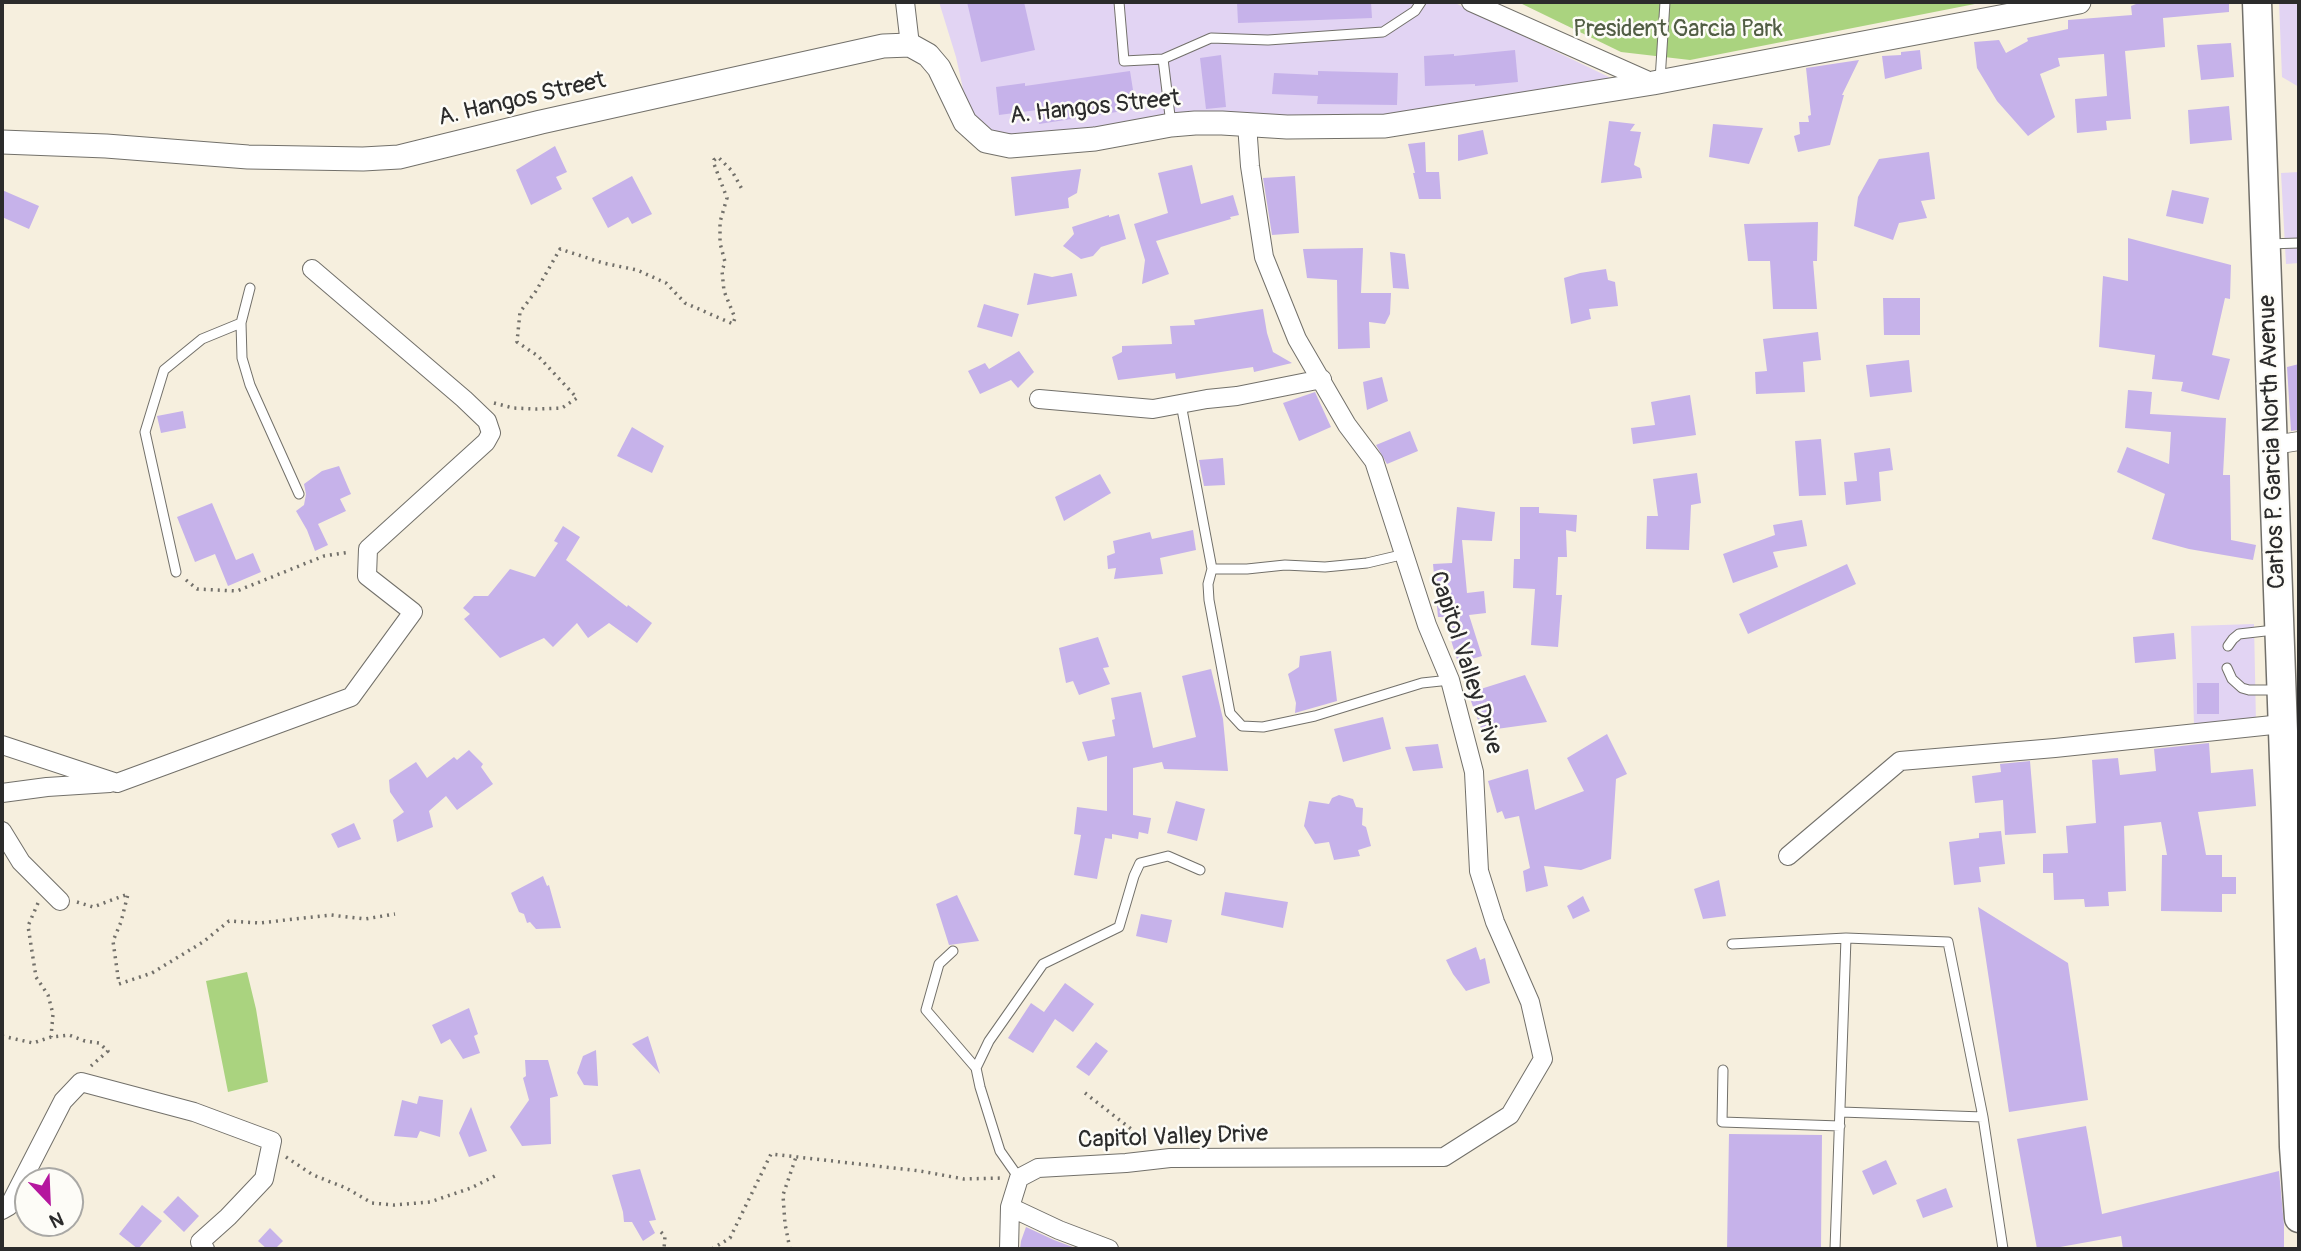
<!DOCTYPE html>
<html>
<head>
<meta charset="utf-8">
<style>
	body { margin:0 }
	#map { position:relative; width:2301px; height:1251px; overflow:hidden; background:#f6efde; font-family:Pangolin,sans-serif }
	canvas { display:block }
	.frame { position:absolute; inset:0; border:4px solid #2b2b2b; pointer-events:none }
	.north { position:absolute; left:14px; top:1167px; width:70px; height:70px; box-sizing:border-box; background:#fdfcf7; border:2px solid #a9a8a5; border-radius:50%; rotate:157deg; font-size:19px; font-weight:700; line-height:28px; text-align:center; color:#2b2b2b }
	.north::after { content:''; display:block; margin:auto; width:24px; height:32px; background:#b5179e; clip-path:polygon(50% 0,100% 100%,50% 72%,0 100%) }
</style>
</head>
<body>
<div id="map">
<canvas width="2301" height="1251"></canvas>
<div class="frame"></div>
<div class="north">N</div>
</div>
<script>
const ctx = document.querySelector('canvas').getContext('2d');
ctx.lineJoin = 'round';
function fill(path, color) { ctx.fillStyle = color; ctx.fill(path, 'evenodd'); }
const toPath = rows => new Path2D(rows.map(r => 'M' + r).join(''));
function stroke(path, color, width, dash) { ctx.strokeStyle = color; ctx.lineWidth = width; ctx.lineCap = dash ? 'butt' : 'round'; ctx.setLineDash(dash || []); ctx.stroke(path); }
function drawText(font, color, halo, rows, align = 'center') {
  ctx.font = font + ' Pangolin,sans-serif'; ctx.lineWidth = 5; ctx.setLineDash([]); ctx.textBaseline = 'middle'; ctx.strokeStyle = halo; ctx.fillStyle = color; for (const [text, x, y, turn = 0] of rows) {
    ctx.save(); ctx.translate(x, y); ctx.rotate((+turn || 0) * Math.PI / 180); ctx.textAlign = isNaN(turn) ? turn : align; if (halo) ctx.strokeText(text, 0, 0); ctx.fillText(text, 0, 0); ctx.restore();
  }
}
fill(toPath([
	[939,2,1453,2,1611,78,1368,123,1201,113,1014,138,971,125,956,57],
	[2279,2,2299,2,2299,87,2282,77],
	[2299,172,2299,263,2286,264,2281,173],
	[2254,624,2256,723,2194,725,2191,626]
]), '#e2d4f3');
fill(toPath([
	[1518,2,1985,2,1690,60,1621,52],
	[247,972,256,1009,268,1082,228,1092,206,981]
]), '#aad37f');
fill(toPath([
	[967,2,1024,2,1035,50,981,62],
	[1237,2,1371,2,1372,18,1238,23],
	[2141,2,2229,2,2229,12,2163,18,2165,47,2125,51,2131,119,2106,121,2107,130,2077,133,2075,99,2107,96,2104,54,2058,58,2060,66,2040,74,2055,117,2028,136,1997,101,1977,68,1974,42,1999,40,2006,53,2028,41,2027,38,2068,29,2068,20,2132,15,2131,6],
	[2231,43,2234,77,2201,80,2197,45],
	[1515,50,1518,82,1475,86,1475,84,1425,86,1424,56,1454,54,1454,56],
	[1920,50,1922,69,1885,79,1882,56,1901,55,1901,52],
	[1221,55,1226,107,1206,109,1200,58],
	[1859,60,1842,95,1844,95,1830,145,1798,152,1794,136,1800,134,1799,122,1809,122,1808,116,1811,115,1806,68],
	[1130,71,1136,109,1039,124,1037,110,999,115,996,87,1025,83,1025,86],
	[1318,71,1398,73,1397,105,1317,104,1318,96,1272,94,1274,73,1318,75],
	[2229,106,2232,140,2190,144,2188,110],
	[1609,121,1635,124,1630,131,1641,132,1634,165,1640,168,1642,178,1601,183],
	[1713,124,1763,128,1749,164,1709,157],
	[1483,130,1488,154,1458,161,1458,135],
	[1425,142,1426,172,1439,172,1441,199,1419,199,1413,173,1415,173,1408,144],
	[555,146,567,172,556,177,562,189,531,205,516,170],
	[1929,152,1935,199,1921,201,1927,218,1899,223,1893,240,1854,226,1858,197,1879,159],
	[1192,165,1201,204,1233,195,1239,215,1230,217,1231,219,1156,241,1169,274,1142,284,1145,260,1134,224,1168,213,1158,173],
	[1081,169,1077,193,1068,198,1069,208,1015,216,1011,177],
	[632,176,652,214,632,224,628,217,608,228,592,198],
	[1295,176,1299,233,1272,235,1263,178],
	[2,190,39,206,29,229,2,217],
	[2172,190,2209,198,2203,224,2166,216],
	[1119,214,1126,239,1101,247,1093,256,1081,259,1063,246,1074,234,1072,227,1109,215,1109,217],
	[1818,222,1817,261,1813,261,1817,309,1773,309,1770,261,1748,261,1744,224],
	[2128,238,2231,265,2230,299,2225,298,2212,355,2230,359,2219,400,2181,391,2183,382,2152,379,2155,355,2099,347,2103,276,2128,281],
	[1363,248,1361,293,1391,293,1390,314,1385,324,1369,322,1370,348,1338,349,1337,280,1307,278,1303,249],
	[1390,252,1405,254,1409,289,1393,288],
	[1606,269,1608,280,1615,282,1618,306,1589,309,1591,319,1571,324,1564,278,1580,273],
	[1034,273,1052,277,1072,273,1077,296,1027,305],
	[1883,298,1920,298,1920,335,1884,335],
	[984,304,1019,314,1012,337,977,327],
	[1263,309,1267,333,1273,352,1292,363,1254,372,1253,367,1176,379,1175,373,1118,380,1112,357,1122,352,1122,346,1172,344,1170,326,1195,325,1194,320],
	[1818,332,1821,360,1803,362,1805,392,1756,394,1755,372,1767,371,1763,339],
	[1019,351,1034,372,1018,388,1011,380,980,394,968,371,985,363,989,369],
	[1909,360,1912,392,1870,397,1866,365],
	[2299,364,2299,430,2291,431,2287,367],
	[1382,377,1388,401,1367,410,1363,382],
	[2128,390,2152,392,2150,414,2226,418,2223,475,2230,475,2231,540,2256,545,2253,560,2189,549,2152,539,2165,494,2117,472,2127,447,2169,464,2171,432,2125,428],
	[1315,392,1331,427,1299,441,1283,403],
	[1690,395,1696,435,1633,444,1631,428,1655,425,1651,402],
	[183,411,186,428,161,433,157,416],
	[632,427,664,446,652,473,617,456],
	[1410,431,1418,451,1387,464,1376,445],
	[1821,439,1826,495,1799,496,1795,441],
	[1890,448,1893,470,1879,472,1881,501,1846,505,1844,482,1857,481,1854,453],
	[1223,458,1225,485,1204,486,1199,460],
	[339,466,351,494,340,499,346,511,318,524,328,545,315,551,307,530,296,511,304,505,306,494,304,484,322,471],
	[1697,473,1701,503,1691,505,1689,550,1646,549,1647,516,1658,516,1653,479],
	[1100,474,1111,493,1064,521,1055,497],
	[212,503,236,560,253,553,261,572,228,586,215,554,195,562,177,517],
	[1457,507,1495,512,1492,541,1462,540,1467,593,1484,591,1486,613,1469,615,1482,656,1458,663,1444,617,1438,617,1433,564,1452,563],
	[1520,507,1539,507,1539,513,1577,515,1576,532,1566,530,1567,557,1558,557,1556,595,1562,595,1558,647,1531,645,1535,589,1513,588,1514,559,1520,559],
	[1802,520,1807,546,1773,552,1778,567,1733,583,1723,554,1775,535,1773,525],
	[563,526,580,537,566,560,627,607,628,605,652,623,637,643,609,623,588,638,577,623,553,647,544,638,500,658,464,619,470,614,463,608,474,596,488,596,510,569,535,577,558,543,554,541],
	[1193,530,1196,550,1160,558,1163,574,1114,579,1116,568,1108,569,1107,556,1115,553,1113,541,1150,532,1152,539],
	[1847,564,1856,584,1748,634,1739,614],
	[2174,633,2176,659,2135,663,2133,637],
	[1098,637,1109,667,1103,668,1110,684,1079,695,1073,681,1066,683,1059,648],
	[1331,651,1337,701,1295,713,1296,703,1288,674,1299,667,1300,656],
	[1211,669,1223,719,1228,771,1164,769,1162,762,1133,768,1133,815,1151,818,1148,834,1139,832,1138,839,1112,834,1112,839,1105,838,1097,879,1074,875,1081,835,1074,834,1077,807,1107,811,1107,756,1088,761,1082,742,1115,736,1112,720,1115,719,1111,698,1141,692,1153,748,1196,737,1182,676],
	[1525,675,1547,722,1482,731,1468,693],
	[2197,683,2219,683,2219,714,2197,714],
	[1383,717,1391,749,1343,762,1334,729],
	[1607,734,1627,774,1616,779,1611,859,1581,870,1544,866,1548,886,1526,892,1523,871,1530,868,1519,816,1505,819,1502,811,1497,813,1488,781,1528,769,1535,810,1584,791,1567,758],
	[2209,743,2211,773,2253,769,2256,806,2198,812,2206,855,2222,855,2222,877,2236,877,2236,894,2222,894,2222,912,2161,911,2162,855,2167,855,2161,822,2124,826,2126,891,2108,892,2109,906,2085,907,2084,899,2054,900,2053,873,2043,873,2043,854,2068,853,2066,826,2096,823,2092,760,2118,758,2120,775,2156,771,2154,749],
	[1438,744,1443,768,1413,771,1405,747],
	[469,750,483,764,481,767,493,784,457,810,446,796,429,811,433,827,397,842,393,820,404,812,390,792,389,780,416,762,427,778,454,757,457,760],
	[2030,761,2036,833,2005,835,2003,800,1975,803,1972,776,2001,772,2000,764],
	[1339,795,1353,799,1356,807,1363,808,1362,825,1366,827,1371,846,1358,850,1360,856,1334,860,1329,842,1315,844,1304,826,1309,801,1329,804,1332,798],
	[1176,801,1205,809,1197,841,1167,833],
	[354,823,361,839,338,848,331,834],
	[2001,831,2005,864,1979,867,1981,882,1954,885,1949,842,1979,838,1979,833],
	[543,876,547,886,549,885,561,928,536,929,530,922,527,923,524,914,519,912,511,893],
	[1719,880,1726,916,1703,919,1694,889],
	[1225,892,1288,902,1283,928,1221,915],
	[957,895,979,941,949,945,936,904],
	[1583,896,1590,911,1573,919,1567,906],
	[1978,907,2068,963,2088,1100,2009,1112],
	[1141,914,1172,920,1167,943,1136,936],
	[1476,947,1480,960,1485,958,1490,983,1466,991,1453,974,1446,960],
	[1065,983,1094,1004,1073,1032,1055,1019,1033,1053,1008,1038,1031,1003,1044,1012],
	[469,1008,478,1034,474,1036,480,1053,463,1059,450,1039,441,1044,432,1025],
	[648,1036,660,1074,632,1044],
	[1096,1042,1108,1051,1089,1076,1076,1067],
	[596,1050,598,1086,584,1085,577,1073,583,1056],
	[525,1060,548,1060,558,1096,550,1098,551,1144,522,1146,510,1127,529,1100,523,1078,526,1076],
	[419,1096,443,1100,440,1137,420,1131,417,1138,394,1136,402,1100,417,1104],
	[471,1107,487,1151,469,1157,459,1133],
	[2086,1126,2102,1214,2279,1171,2284,1225,2284,1249,2123,1249,2121,1236,2049,1249,2037,1249,2017,1139],
	[1729,1134,1822,1135,1821,1249,1727,1249],
	[1886,1160,1897,1184,1873,1195,1862,1171],
	[640,1169,656,1220,649,1221,655,1233,643,1241,632,1222,624,1222,623,1212,612,1175],
	[1946,1188,1953,1207,1923,1218,1916,1200],
	[178,1196,199,1216,184,1232,163,1212],
	[142,1205,162,1221,138,1249,119,1234],
	[1026,1227,1054,1240,1078,1249,1020,1249,1021,1241],
	[270,1228,283,1241,275,1249,267,1249,258,1241]
]), '#c6b2ea');
const service = toPath([
	[1119,2,1124,61,1163,59,1171,124],
	[1163,59,1211,38,1268,40,1383,32,1415,11,1421,2],
	[1660,80,1665,2],
	[2268,244,2299,243],
	[241,323,242,358,250,385,299,494],
	[1181,404,1212,569],
	[1405,554,1367,563,1325,567,1285,565,1247,569,1212,569,1208,584,1209,600,1230,713,1242,726,1263,727,1315,716,1422,683,1450,680],
	[176,572,145,432,164,370,202,339,241,323,250,288],
	[2228,646,2233,639,2239,634,2274,630],
	[2227,668,2232,679,2242,688,2249,690,2278,690],
	[1732,944,1846,938,1948,942,1983,1117,2003,1249],
	[953,951,939,964,926,1010,976,1068],
	[1723,1070,1722,1122,1840,1126],
	[1841,1112,1983,1117],
	[1019,1178,1000,1151,980,1087,976,1068,989,1041,1043,964,1119,927,1134,876,1140,863,1168,856,1200,870],
	[1835,1249,1846,938]
]);
const minor = toPath([
	[905,2,910,45],
	[1471,2,1653,83],
	[1039,399,1153,409,1207,399,1237,396,1322,379],
	[2274,445,2299,441],
	[2,745,117,783,351,697,413,612,367,576,368,549,486,442,491,433,487,421,464,399,312,269],
	[2,793,47,787,110,783],
	[2,831,21,862,60,901],
	[1788,856,1900,761,2055,748,2282,724],
	[1010,1207,1059,1230,1109,1249],
	[2,1210,9,1206,63,1101,81,1082,194,1112,272,1141,264,1179,228,1217,200,1242,205,1249],
	[1009,1249,1010,1207,1019,1178,1038,1168,1126,1163,1170,1158,1444,1157,1510,1115,1543,1059,1530,1002,1495,922,1479,871,1474,772,1450,680,1427,625,1374,461,1347,425,1297,339,1264,257,1250,166,1247,124]
]);
const tertiary = toPath([
	[2,142,106,146,248,157,363,159,399,157,541,122,883,46,910,45,928,55,939,68,965,122,986,141,1010,146,1095,139,1171,125,1195,123,1222,123,1287,127,1385,126,1653,83,2079,2]
]);
const primary = toPath([
	[2257,2,2286,815,2294,1147,2299,1218]
]);
stroke(service, '#72706a', 11);
stroke(minor, '#72706a', 20);
stroke(tertiary, '#72706a', 25);
stroke(primary, '#72706a', 31);
stroke(toPath([
	[494,403,513,408,537,409,562,408,577,398,538,356,517,342,520,312,536,291,560,249,603,263,637,270,666,283,685,303,733,324,735,318,724,291,722,271,725,262,720,243,720,222,727,198,714,164,714,160,718,157,732,171,743,191],
	[186,580,197,589,237,591,324,556,350,552],
	[77,902,93,907,128,894,121,922,113,941,119,984,152,973,203,942,229,921,259,923,331,915,365,919,395,914],
	[38,903,28,926,36,977,48,995,53,1014,51,1037],
	[2,1036,33,1043,51,1037,69,1035,85,1041,99,1043,108,1051,91,1066],
	[1085,1093,1149,1143],
	[286,1157,313,1175,346,1188,372,1203,394,1205,430,1202,471,1188,497,1175],
	[661,1232,665,1236,664,1249],
	[712,1249,730,1238,771,1154,920,1171,964,1179,1003,1178],
	[790,1249,785,1224,783,1195,796,1157]
]), '#72706a', 3.5, [2, 5]);
stroke(service, '#fff', 9);
stroke(minor, '#fff', 18);
stroke(tertiary, '#fff', 23);
stroke(primary, '#fff', 28);
drawText('24px', '#515d44', '#fdfcf7', [
	["President Garcia Park",1678,30]
]);
drawText('24px', '#2b2b2b', '#fdfcf7', [
	["A. Hangos Street",522,100,-13],
	["A. Hangos Street",1095,108,-6],
	["Carlos P. Garcia North Avenue",2273,442,-92],
	["Capitol Valley Drive",1465,663,72],
	["Capitol Valley Drive",1173,1138,-2]
]);
</script>
</body>
</html>
